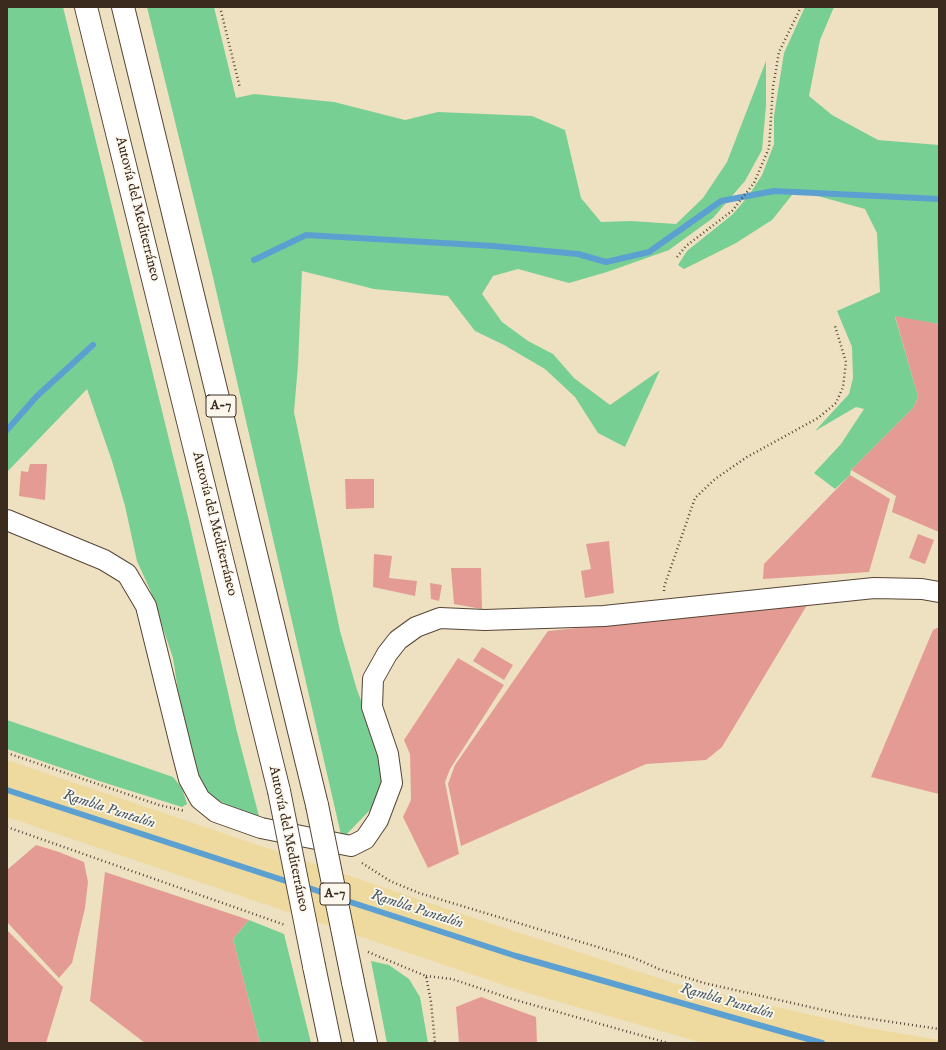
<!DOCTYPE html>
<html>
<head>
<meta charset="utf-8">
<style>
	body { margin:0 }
	#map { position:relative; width:946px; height:1050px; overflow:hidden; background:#eee1c1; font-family:"IM FELL English",serif }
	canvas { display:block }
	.frame { position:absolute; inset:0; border:8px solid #3b2a1e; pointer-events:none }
</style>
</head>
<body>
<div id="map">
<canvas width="946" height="1050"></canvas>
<div class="frame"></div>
</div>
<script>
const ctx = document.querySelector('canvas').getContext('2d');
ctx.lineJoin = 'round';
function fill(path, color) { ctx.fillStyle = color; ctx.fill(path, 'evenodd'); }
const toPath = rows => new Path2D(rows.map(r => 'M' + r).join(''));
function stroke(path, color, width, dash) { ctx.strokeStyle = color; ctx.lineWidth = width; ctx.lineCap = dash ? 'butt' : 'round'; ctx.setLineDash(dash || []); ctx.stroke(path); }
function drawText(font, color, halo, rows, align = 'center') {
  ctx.font = font + ' "IM FELL English",serif'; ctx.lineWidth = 3.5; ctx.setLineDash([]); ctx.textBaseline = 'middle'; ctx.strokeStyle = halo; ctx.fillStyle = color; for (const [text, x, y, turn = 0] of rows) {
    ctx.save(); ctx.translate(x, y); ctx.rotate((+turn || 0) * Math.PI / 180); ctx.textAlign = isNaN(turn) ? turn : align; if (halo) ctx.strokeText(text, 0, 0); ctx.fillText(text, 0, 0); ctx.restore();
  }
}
fill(toPath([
	[7,7,63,7,189,521,237,732,260,820,213,798,200,784,182,716,173,658,151,592,137,561,125,506,112,461,87,389,7,472],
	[147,7,214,7,236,98,254,94,334,102,405,120,438,112,532,116,565,130,581,198,601,222,631,221,676,224,703,198,727,162,766,61,766,106,762,150,745,181,713,218,669,250,607,272,569,283,518,269,493,276,482,294,502,322,528,341,553,354,574,378,610,405,660,370,625,447,598,433,575,397,545,369,504,345,475,331,448,296,374,289,302,271,298,365,294,412,340,631,357,690,378,744,382,777,377,798,371,809,342,839,213,277],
	[805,7,834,7,820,40,809,96,832,115,878,140,939,145,939,324,895,317,918,396,916,402,913,408,851,470,850,475,835,489,814,473,841,444,864,409,856,407,815,431,849,394,853,378,852,347,837,311,880,292,877,233,865,209,796,190,772,220,736,243,684,269,678,265,687,251,733,214,749,195,762,175,774,144,774,116,784,53],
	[7,720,173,777,182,788,187,804,182,807,99,781,7,749],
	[249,920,284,934,311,1043,260,1043,233,939],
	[371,961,389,965,409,979,420,997,428,1043,387,1043]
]), '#78cf93');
fill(toPath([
	[7,760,471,917,677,984,868,1028,939,1040,939,1043,703,1043,524,992,7,817]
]), '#eeda9e');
stroke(toPath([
	[254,260,306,235,494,246,578,254,606,262,649,252,721,201,774,191,939,199],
	[7,430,37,396,93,345],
	[7,790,292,883],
	[303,886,330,895],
	[341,899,516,956,822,1043]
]), '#5ca0d1', 6);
fill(toPath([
	[895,316,939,324,939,532,892,512,896,496,851,470,913,408,916,402,918,396],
	[30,464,47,464,45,500,19,496,21,471,28,472],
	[850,475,890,499,869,572,763,579,764,564],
	[345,479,374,479,374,508,346,509],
	[918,534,934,540,925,564,909,558],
	[609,541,614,593,585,598,581,571,591,569,586,544],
	[374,554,392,556,389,578,417,581,415,596,373,587],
	[451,568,481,568,482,609,454,604],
	[430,583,442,585,439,601,431,599],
	[807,605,722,747,706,760,646,764,461,846,448,784,455,765,548,631],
	[939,627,939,794,871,777,933,630],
	[482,647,513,665,504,680,473,661],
	[458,658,504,685,450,769,445,782,459,854,428,868,403,817,411,800,410,754,404,740],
	[36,845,59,852,84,862,88,882,85,908,72,963,59,978,7,922,7,870],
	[105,872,249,920,233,939,260,1043,145,1043,90,1001],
	[7,930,63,987,46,1043,7,1043],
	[481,997,536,1017,537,1043,459,1043,456,1007]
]), '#e39b94');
const minor = toPath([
	[7,520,104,560,127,574,146,606,183,756,189,779,200,799,216,812,261,828,351,846,365,839,378,820,392,783,388,754,372,707,373,679,387,654,398,640,416,627,440,618,485,620,604,616,874,588,922,589,939,592]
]);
const highway = toPath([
	[86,7,279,791],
	[123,7,317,805],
	[314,966,330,1043],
	[353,982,366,1043]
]);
stroke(minor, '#564536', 22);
stroke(highway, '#564536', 24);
stroke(toPath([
	[220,7,240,88],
	[677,257,686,246,732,211,754,183,769,148,773,87,779,52,801,7],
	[664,591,664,587,695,498,715,479,747,457,818,418,836,403,843,387,846,362,835,326],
	[7,753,159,805,185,811],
	[7,827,285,925],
	[362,863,390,881,419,893,634,958,659,969,704,983,845,1015,939,1029],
	[368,952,426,976,431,1002,435,1043],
	[426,976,452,979,512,999,668,1043]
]), '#564536', 2.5, [1, 3]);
stroke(minor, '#fff', 20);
stroke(highway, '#fff', 22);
const highwayBridge = toPath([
	[279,791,314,966],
	[317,805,353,982]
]);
stroke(highwayBridge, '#564536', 24, []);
stroke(highwayBridge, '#fff', 22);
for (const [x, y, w] of [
	[221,406,30],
	[335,894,30]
]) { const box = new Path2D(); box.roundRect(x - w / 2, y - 11, w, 22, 3); ctx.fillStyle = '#fbf7ec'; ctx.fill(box); stroke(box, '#3b2a1e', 1); }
drawText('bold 13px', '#3b2a1e', null, [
	["A-7",221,406],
	["A-7",335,894]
]);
drawText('14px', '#3b2a1e', '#fbf7ec', [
	["Autovía del Mediterráneo",137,209,76],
	["Autovía del Mediterráneo",214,524,76],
	["Autovía del Mediterráneo",288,839,78]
]);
drawText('italic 15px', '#485966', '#fbf7ec', [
	["Rambla Puntalón",109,810,18],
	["Rambla Puntalón",417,910,18],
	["Rambla Puntalón",727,1002,16]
]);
</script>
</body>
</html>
